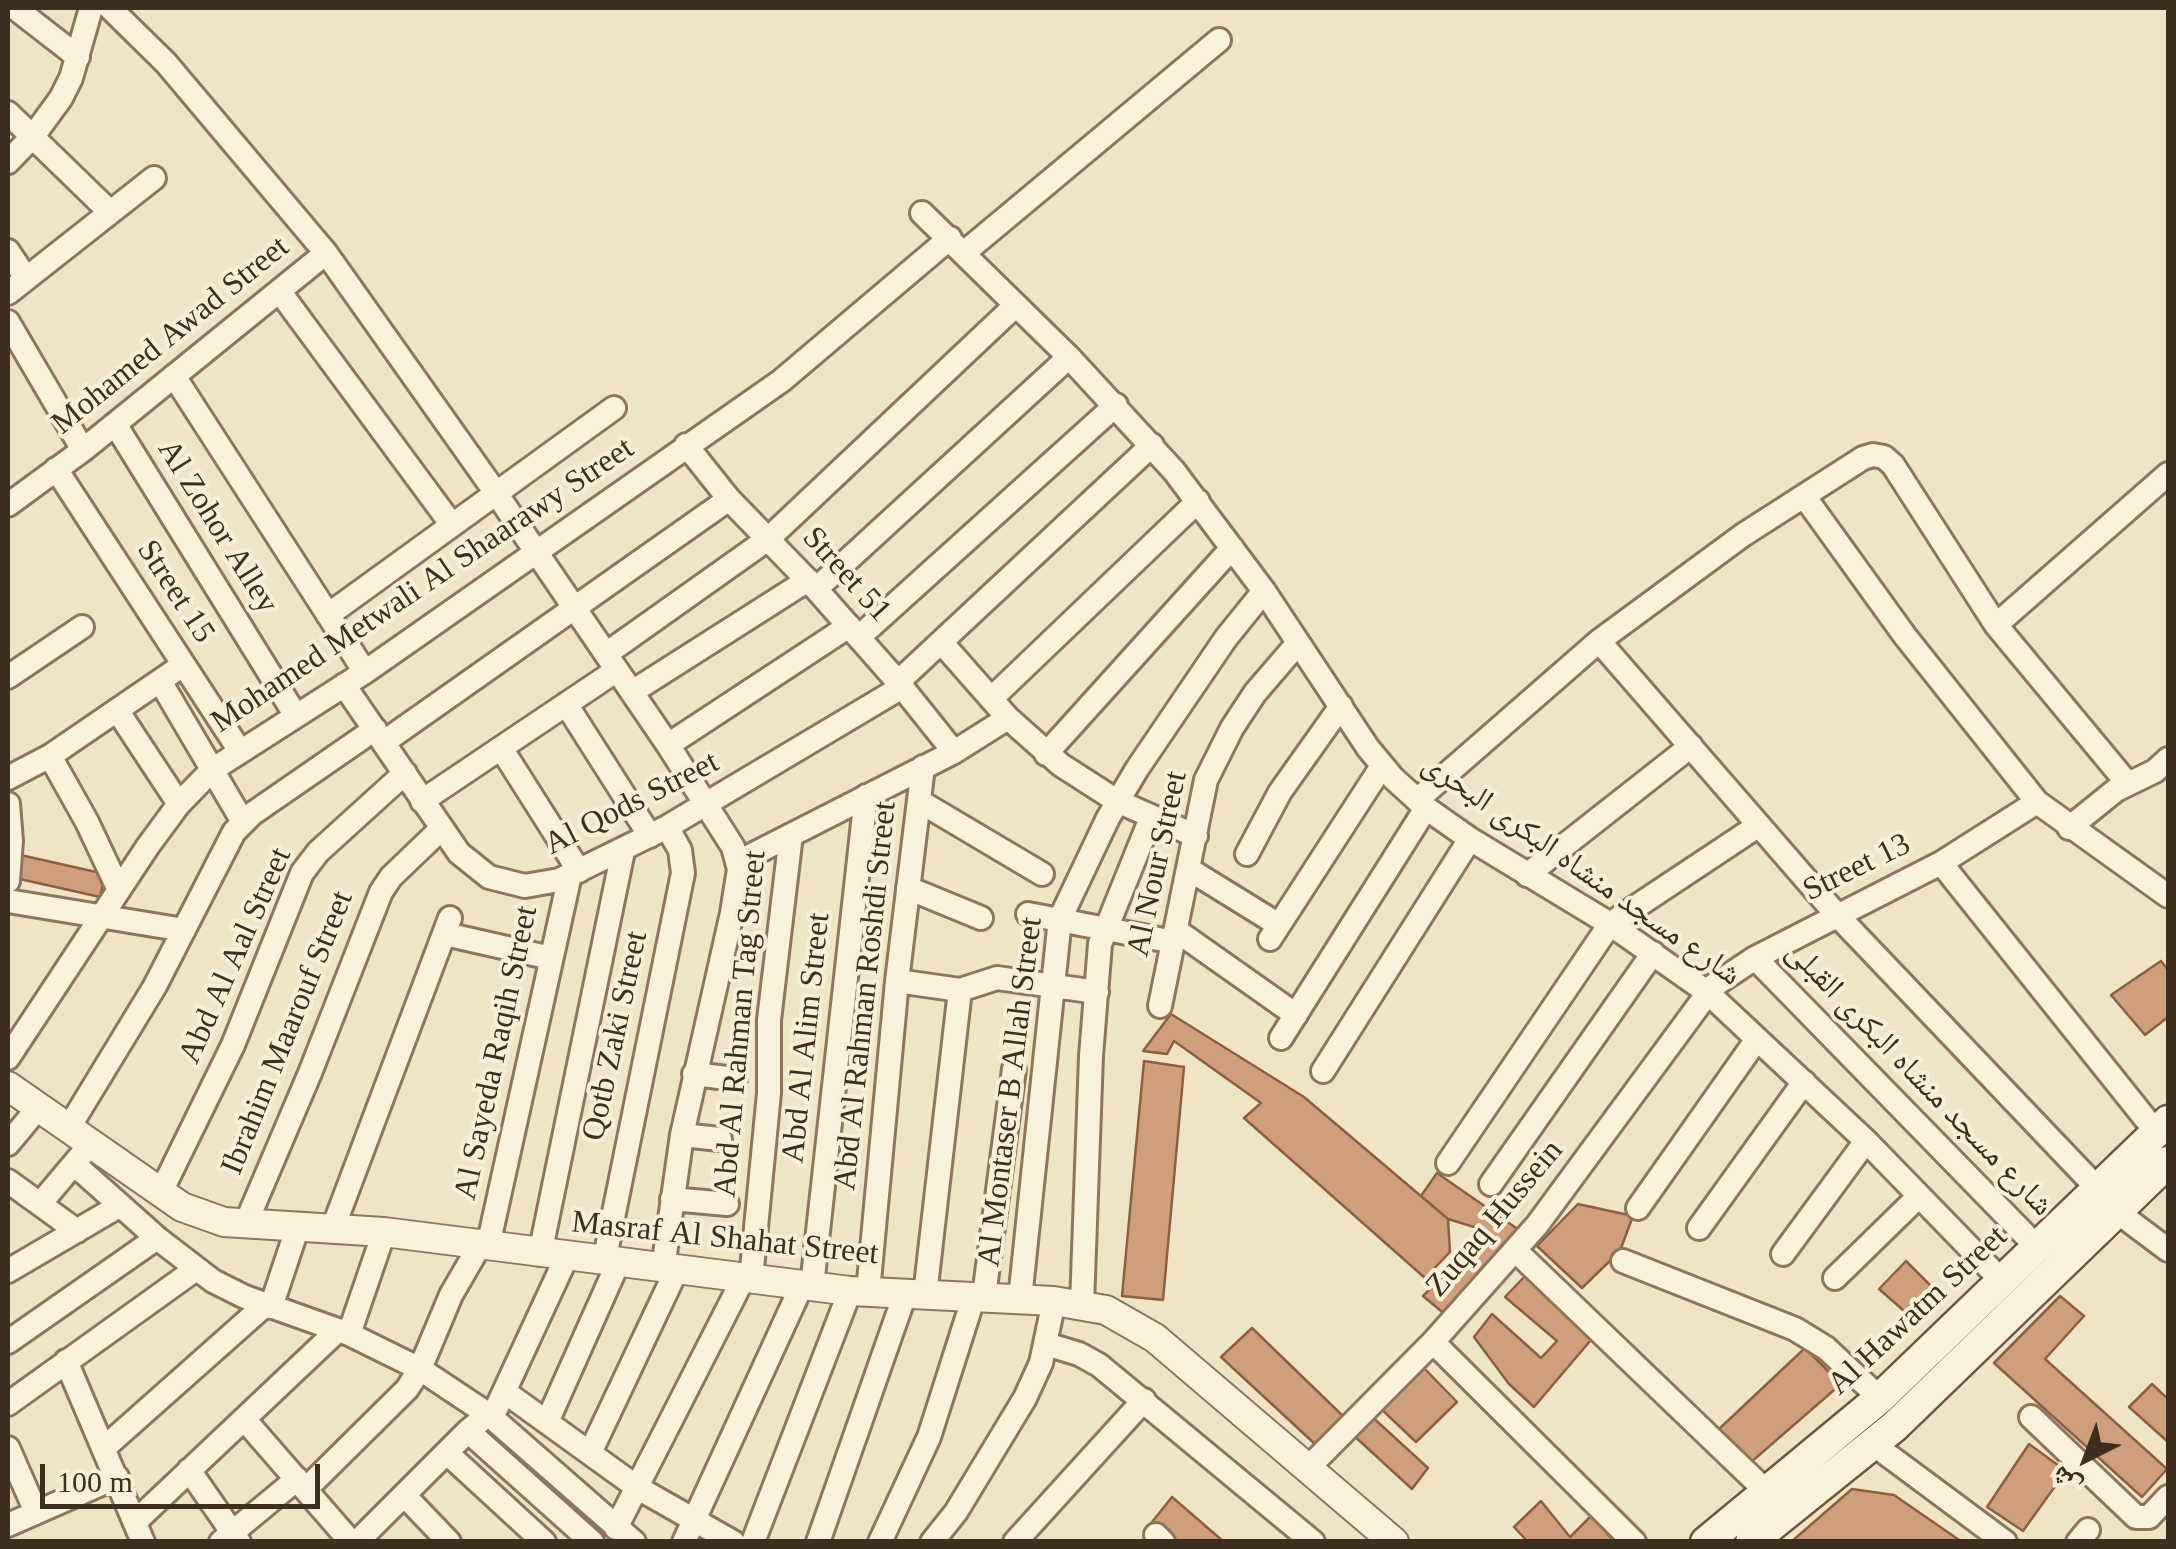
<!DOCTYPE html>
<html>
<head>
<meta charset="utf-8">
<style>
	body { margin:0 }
	#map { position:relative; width:2176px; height:1549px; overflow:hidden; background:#f0e4c8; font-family:"Times New Roman","Noto Naskh Arabic",serif }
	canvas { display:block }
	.frame { position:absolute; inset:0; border:10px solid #3d2e20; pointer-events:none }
	.north { position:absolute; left:2036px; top:1409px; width:100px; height:100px; -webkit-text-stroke:8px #f7eed8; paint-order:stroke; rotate:222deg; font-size:28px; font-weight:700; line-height:40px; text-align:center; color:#3d2e20 }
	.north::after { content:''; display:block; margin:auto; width:35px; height:45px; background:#3d2e20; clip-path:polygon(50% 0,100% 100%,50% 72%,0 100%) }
	.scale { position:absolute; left:40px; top:1464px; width:280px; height:45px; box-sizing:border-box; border:5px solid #3d2e20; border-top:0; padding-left:12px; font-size:30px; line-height:35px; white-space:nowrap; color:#3d2e20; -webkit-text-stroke:8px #f7eed8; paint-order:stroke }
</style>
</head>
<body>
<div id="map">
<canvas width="2176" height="1549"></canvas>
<div class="frame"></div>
<div class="north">ش</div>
<div class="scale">100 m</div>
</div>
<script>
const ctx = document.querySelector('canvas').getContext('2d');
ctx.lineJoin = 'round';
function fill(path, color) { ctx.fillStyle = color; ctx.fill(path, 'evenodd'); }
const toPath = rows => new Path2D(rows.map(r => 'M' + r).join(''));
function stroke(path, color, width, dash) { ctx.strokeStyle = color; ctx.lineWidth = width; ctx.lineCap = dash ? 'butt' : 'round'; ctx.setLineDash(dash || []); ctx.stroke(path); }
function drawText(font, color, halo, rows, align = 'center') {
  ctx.font = font + ' "Times New Roman","Noto Naskh Arabic",serif'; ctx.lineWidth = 8; ctx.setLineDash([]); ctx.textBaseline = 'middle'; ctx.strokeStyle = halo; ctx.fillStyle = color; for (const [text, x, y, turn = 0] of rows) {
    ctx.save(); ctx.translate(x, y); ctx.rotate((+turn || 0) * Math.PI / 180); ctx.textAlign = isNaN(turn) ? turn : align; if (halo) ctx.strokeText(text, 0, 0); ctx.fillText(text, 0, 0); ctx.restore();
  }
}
const building = toPath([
	[16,854,105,874,100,897,11,877,16,854],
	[2161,961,2168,970,2168,1017,2145,1035,2111,995,2161,961],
	[1171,1014,1304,1097,1448,1219,1450,1252,1425,1278,1244,1118,1261,1103,1174,1041,1167,1054,1143,1051,1171,1014],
	[1144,1061,1184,1067,1163,1300,1122,1296,1144,1061],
	[1437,1173,1519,1230,1447,1316,1423,1296,1487,1231,1448,1219,1421,1196,1437,1173],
	[1578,1204,1633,1216,1620,1251,1582,1288,1537,1246,1578,1204],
	[1906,1261,1937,1292,1911,1317,1879,1289,1906,1261],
	[1527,1274,1596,1334,1534,1407,1509,1384,1474,1337,1492,1314,1541,1358,1557,1341,1505,1297,1527,1274],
	[2060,1296,2084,1316,2045,1359,2167,1469,2142,1497,1994,1363,2060,1296],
	[1252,1328,1345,1418,1316,1445,1221,1357,1252,1328],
	[1805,1348,1841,1384,1750,1463,1718,1430,1805,1348],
	[1420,1364,1457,1402,1416,1442,1378,1406,1420,1364],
	[2152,1384,2168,1399,2168,1442,2129,1407,2152,1384],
	[1369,1414,1428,1468,1412,1489,1351,1433,1369,1414],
	[2029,1444,2066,1471,2023,1531,1987,1507,2029,1444],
	[1852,1489,1894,1495,1962,1542,1791,1542,1852,1489],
	[1172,1497,1224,1542,1175,1542,1152,1522,1172,1497],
	[1541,1501,1570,1537,1592,1515,1614,1542,1528,1542,1514,1527,1541,1501]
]);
fill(building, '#cf9f7d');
stroke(building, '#8d5f41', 2.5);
const minor = toPath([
	[15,8,78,57],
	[110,8,166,63,326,253,496,493,668,745,733,847,739,869,732,913,682,1135,663,1268],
	[8,113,110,212],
	[8,162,34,135,61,98,71,78,91,8],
	[922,213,1069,357,1174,471,1264,591,1368,748,1393,778,1426,808,1470,839,1610,924,1707,992,1866,1141,2002,1281],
	[8,251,26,278],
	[965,252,1219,40],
	[280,292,452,525],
	[8,293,154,178],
	[8,322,83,450],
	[174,376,365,672],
	[115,424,296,716],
	[686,445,729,499,816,589,898,682,954,752],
	[56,469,240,751],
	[1804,496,1905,636,2037,802,2168,896],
	[8,505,83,450,326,253],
	[816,589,1069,357],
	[328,615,614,408],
	[1996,625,2168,474],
	[859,637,1116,405],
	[1599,641,1836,914,2097,1188],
	[942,643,1008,718,1061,765,1117,801,1196,836],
	[606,654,768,539,1016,305],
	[8,677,82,627],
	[160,681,243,822],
	[898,682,1152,445],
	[344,685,459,853,489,877,525,886,559,880,667,827,902,687],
	[632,692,808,580],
	[991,699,1198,501],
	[566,704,650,836],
	[117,710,179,804],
	[384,742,729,499],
	[668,745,849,626],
	[501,748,579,871],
	[1046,754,1232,548],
	[50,756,87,822,119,890],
	[8,778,50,756,183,665],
	[1417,800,1599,641,1743,535,1863,458,1873,455,1884,457,1893,465,1996,625,2128,784],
	[422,801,617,670],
	[919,801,1042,874],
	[8,804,11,841,8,881],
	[2069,828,2116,790,2155,771,2168,759],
	[1247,854,1280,792,1341,706],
	[738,862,954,752,1008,718],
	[1941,863,2156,1132],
	[1190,870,1279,925],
	[1527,875,1691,746],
	[908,888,981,918],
	[8,901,184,930],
	[1028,914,1174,942],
	[1177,931,1296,1015],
	[445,934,551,958],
	[1270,939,1382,766],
	[1755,958,2037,1247],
	[897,981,960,990,997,978,1097,992],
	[1160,1006,1206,780,1232,728,1255,693,1298,643],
	[1281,1038,1426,808],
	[8,1058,148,846,179,804,212,770,365,672,781,381,950,238],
	[1323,1071,1470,839],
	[694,1074,735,1079],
	[68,1129,155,986,234,832,252,814,375,729],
	[682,1135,720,1139],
	[8,1144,38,1108],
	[1448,1163,1610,924,1759,825],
	[74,1164,157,1238,213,1281,245,1297,349,1334,420,1369,489,1415,634,1542],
	[8,1181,77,1231],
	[1491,1184,1653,953],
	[161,1192,233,1045,302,873,318,852,405,773],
	[672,1199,727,1204],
	[40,1204,83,1153],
	[1638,1208,1757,1039],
	[2116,1211,2168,1250],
	[246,1223,310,1073,381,892,391,877,441,829],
	[333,1228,450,918],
	[1699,1228,1804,1082],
	[488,1246,570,875],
	[1516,1251,1767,1492],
	[540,1254,623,851],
	[1783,1254,1866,1141],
	[1623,1261,1795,1329,1826,1348,1880,1398],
	[604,1262,683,873,680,850,667,827],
	[8,1271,119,1206],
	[1835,1278,1919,1196],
	[751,1279,769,1093,769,1020,791,835],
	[812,1286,866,796],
	[868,1292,897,981,923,767],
	[925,1295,960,990],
	[984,1296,1014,1069],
	[1020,1299,1060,919,1108,818,1137,769,1226,638,1264,591],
	[1082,1305,1091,1056,1100,944,1151,818],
	[271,1307,298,1226],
	[349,1334,384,1232],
	[8,1342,157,1238],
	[1433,1342,1634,1542],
	[1046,1344,1079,1354,1099,1365,1313,1542],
	[66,1361,143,1542],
	[505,1392,638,1488,733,1542],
	[8,1404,196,1269],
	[2031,1417,2136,1517,2149,1517,2168,1497],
	[244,1419,351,1542],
	[547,1422,618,1263],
	[468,1431,592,1542],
	[1873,1444,2005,1542],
	[8,1448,36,1512],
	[104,1448,265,1305],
	[447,1453,544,1542],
	[590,1453,676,1271],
	[1309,1467,1433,1342,1537,1225,1713,986,1755,958,1941,863,2037,802],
	[189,1470,239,1542],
	[306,1489,407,1389,420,1369,451,1295,480,1245],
	[405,1496,449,1542],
	[135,1522,338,1330],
	[8,1525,117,1477],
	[616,1528,743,1279],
	[1156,1535,1163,1542],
	[221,1542,297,1479],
	[357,1542,468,1431,497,1407,567,1256],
	[684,1542,802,1285],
	[753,1542,850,1291],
	[818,1542,905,1294],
	[880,1542,929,1437,974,1296],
	[932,1542,956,1512,1025,1398,1041,1363,1054,1301],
	[1015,1542,1144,1400],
	[2078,1542,2088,1530]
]);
const tertiary = toPath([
	[8,1086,182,1207,224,1222,384,1232,850,1291,1054,1301,1106,1310,1155,1338,1394,1542]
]);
const secondary = toPath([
	[1706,1542,1880,1398,2168,1121],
	[1751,1542,1895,1426,2168,1162]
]);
stroke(minor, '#8d765c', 28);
stroke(tertiary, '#8d765c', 32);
stroke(secondary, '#6f573f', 35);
stroke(minor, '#faf1dc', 22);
stroke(tertiary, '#faf1dc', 28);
stroke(secondary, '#faf1dc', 30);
drawText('32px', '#3d2e20', '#f7eed8', [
	["Mohamed Awad Street",171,336,-39],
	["Al Zohor Alley",217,527,58],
	["Street 51",846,575,48],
	["Mohamed Metwali Al Shaarawy Street",423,586,-34],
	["Street 15",175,592,57],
	["Al Qods Street",632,804,-27],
	["Al Nour Street",1158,864,-78],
	["Street 13",1857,868,-26],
	["شارع مسجد منشاه البكرى البحرى",1581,870,35],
	["Abd Al Aal Street",236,956,-66],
	["Abd Al Rahman Roshdi Street",866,996,-84],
	["Abd Al Rahman Tag Street",741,1024,-85],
	["Ibrahim Maarouf Street",288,1033,-68],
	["Qotb Zaki Street",616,1036,-78],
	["Abd Al Alim Street",807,1038,-84],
	["Al Sayeda Raqih Street",497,1053,-78],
	["شارع مسجد منشاه البكرى القبلى",1919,1079,46],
	["Al Montaser B Allah Street",1011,1092,-83],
	["Zuqaq Hussein",1495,1219,-50],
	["Masraf Al Shahat Street",725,1239,6],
	["Al Hawatm Street",1918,1311,-43]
]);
</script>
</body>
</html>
